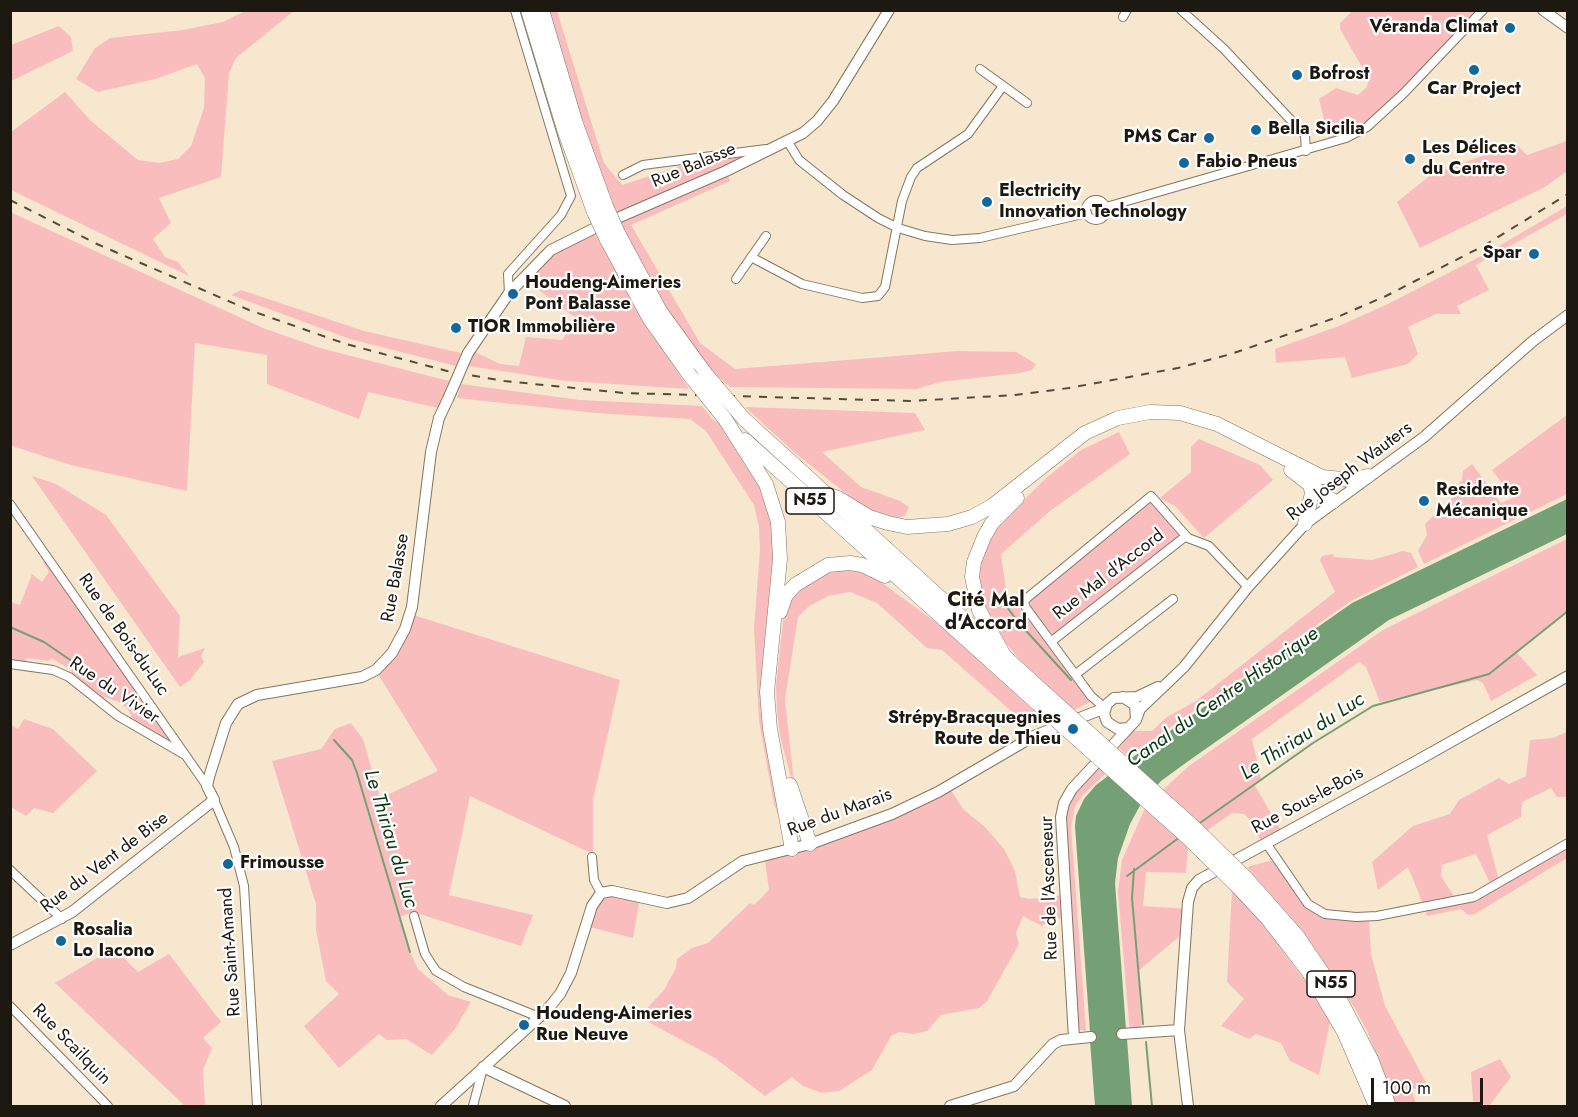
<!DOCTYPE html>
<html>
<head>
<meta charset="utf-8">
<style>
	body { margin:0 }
	#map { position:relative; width:1578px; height:1117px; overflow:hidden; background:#f6e7ce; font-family:Jost,sans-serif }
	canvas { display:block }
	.frame { position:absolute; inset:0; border:12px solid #1e1910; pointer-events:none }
	.scale { position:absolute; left:1371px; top:1078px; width:112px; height:27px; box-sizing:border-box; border:3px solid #1e1910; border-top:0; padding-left:8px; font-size:18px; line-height:21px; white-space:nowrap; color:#1e1910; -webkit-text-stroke:4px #fff; paint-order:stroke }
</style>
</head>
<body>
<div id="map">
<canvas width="1578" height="1117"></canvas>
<div class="frame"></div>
<div class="scale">100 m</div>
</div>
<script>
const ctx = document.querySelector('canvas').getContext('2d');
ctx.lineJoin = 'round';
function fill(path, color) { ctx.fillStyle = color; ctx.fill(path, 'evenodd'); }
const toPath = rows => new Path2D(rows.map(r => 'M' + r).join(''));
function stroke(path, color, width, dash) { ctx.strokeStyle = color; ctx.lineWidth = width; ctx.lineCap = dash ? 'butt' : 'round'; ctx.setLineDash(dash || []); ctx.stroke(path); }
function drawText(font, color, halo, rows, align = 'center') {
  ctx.font = font + ' Jost,sans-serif'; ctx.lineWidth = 4.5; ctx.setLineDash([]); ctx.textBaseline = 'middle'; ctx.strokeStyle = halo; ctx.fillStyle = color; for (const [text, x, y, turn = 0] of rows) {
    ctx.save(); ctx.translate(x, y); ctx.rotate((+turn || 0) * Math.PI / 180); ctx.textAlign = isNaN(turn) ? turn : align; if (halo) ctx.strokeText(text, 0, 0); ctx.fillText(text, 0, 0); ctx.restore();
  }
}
fill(toPath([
	[245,11,294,11,236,58,229,73,221,177,159,198,171,223,153,239,165,257,178,262,189,276,11,190,11,132,65,92,91,121,138,160,159,163,178,159,191,146,204,108,205,78,197,64,155,79,98,92,76,79,95,48,110,38,183,30,223,22],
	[546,11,557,11,604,163,622,185,680,166,745,154,746,158,618,214,596,169],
	[1352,11,1483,11,1375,120,1330,144,1319,99,1336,88,1358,95,1367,87,1369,79,1340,29,1340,23],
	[59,26,71,37,73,51,11,81,11,45],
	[1567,141,1567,171,1545,187,1420,248,1397,202,1432,174,1516,144,1527,155],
	[728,176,730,181,631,225,700,343,735,369,958,351,1016,352,1036,364,1032,370,1020,373,940,382,917,389,730,387,704,365,675,326,625,239,621,222],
	[1567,206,1567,214,1476,265,1489,290,1457,306,1461,314,1436,314,1408,327,1418,354,1408,364,1352,378,1345,357,1276,363,1275,349,1339,326,1390,303,1489,252],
	[10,212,263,328,320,348,449,381,438,408,368,392,359,419,267,384,267,355,195,343,187,491,71,465,12,446],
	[595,234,645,321,689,389,566,381,469,366,475,352,500,364,519,366,526,337,562,340,577,319,522,277,560,251],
	[241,290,364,331,461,353,456,366,350,339,231,295],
	[461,384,580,400,702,406,712,419,721,424,751,467,769,502,776,551,765,681,786,836,774,804,759,721,754,628,760,550,759,527,754,505,706,431,690,419,596,413,457,398],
	[745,407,915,413,925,430,822,452,861,487,900,501,909,507,905,516,895,518,863,507,795,453],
	[1567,415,1567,494,1424,564,1418,551,1427,535,1425,524,1461,490,1457,486,1462,480,1463,471,1472,464,1501,503,1513,498,1492,470],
	[1119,432,1130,454,1050,511,1001,554,1006,590,1090,702,1074,710,1021,661,988,622,977,572,987,541,999,525,1046,478,1081,450],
	[1199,439,1260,465,1273,480,1204,538,1175,506,1160,498,1191,472,1191,447],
	[32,476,56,484,106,515,180,616,178,657,205,648,201,656,204,662,190,680,180,687],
	[1148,501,1156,504,1179,536,1053,635,1031,608,1030,598],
	[1567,539,1567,611,1517,653,1537,675,1491,701,1483,683,1477,680,1380,702,1366,667,1359,662,1252,739,1261,779,1254,784,1283,834,1261,842,1252,822,1244,814,1232,813,1188,844,1186,873,1146,872,1143,906,1188,909,1186,931,1138,971,1142,1033,1130,1034,1118,892,1122,860,1147,804,1189,766,1383,630],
	[1403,551,1411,553,1418,567,1351,601,1128,757,1119,748,1133,731,1152,731,1167,717,1196,701,1335,592,1320,560,1322,556,1333,554,1334,557,1372,560],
	[49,558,174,739,171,743,137,727,128,709,119,702,105,697,101,702,69,677,72,670,51,658,49,661,27,658,25,666,11,664,10,602,20,605,32,574,42,582,49,572,43,562],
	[850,569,870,574,941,626,1044,720,1035,725,1010,710,942,650,927,648,877,603,850,592,828,596,808,607,798,617,785,699,795,792,780,736,777,710,776,686,784,612,790,599,816,577,833,570],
	[410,614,620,680,593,800,593,854,470,796,449,895,533,915,521,946,413,912,400,917,410,952,418,969,448,995,471,1002,455,1029,432,1055,406,1039,387,1040,379,1034,339,1068,304,1026,339,994,326,981,316,930,316,904,272,761,321,749,335,729,351,723,363,739,379,795,385,796,438,771,378,674],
	[24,719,53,729,97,771,53,813,34,808,26,816,11,807,11,725,18,729],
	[1567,732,1567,797,1557,797,1551,788,1522,802,1521,817,1487,835,1498,877,1494,882,1490,883,1476,854,1442,865,1441,876,1455,898,1423,904,1408,867,1378,890,1372,862,1413,826,1450,814,1459,800,1499,778,1509,784,1526,776,1530,740,1553,738],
	[1096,762,1107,772,1083,795,1075,806,1071,827,1086,1031,1077,1029,1066,918,1051,919,1042,926,1023,916,1016,933,1019,944,987,1001,979,1008,941,1015,927,1031,913,1034,899,1032,891,1036,872,1070,839,1091,822,1093,803,1086,792,1077,765,1096,715,1058,639,1017,664,990,676,968,677,959,692,948,708,943,750,903,754,905,769,890,764,855,792,849,948,786,964,810,985,827,1004,849,1015,871,1020,897,1029,899,1064,895,1064,803],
	[1567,843,1567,858,1475,914,1468,915,1461,909,1427,916,1424,907,1474,897],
	[1273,860,1315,910,1369,916,1371,954,1385,1006,1429,1088,1411,1089,1417,1106,1397,1106,1367,1031,1354,1007,1306,935,1247,867],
	[1232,891,1264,925,1310,988,1330,1022,1319,1075,1290,1061,1281,1043,1256,1034,1249,1039,1221,1026,1244,999,1227,982],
	[601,893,640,898,633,938,586,926],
	[114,948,138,972,169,954,221,1022,203,1038,212,1048,203,1070,205,1106,185,1106,55,983],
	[1500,1059,1511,1077,1489,1106,1473,1101,1471,1072]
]), '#f9bdbe');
fill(toPath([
	[1567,499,1567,534,1389,620,1187,762,1161,781,1142,802,1130,824,1118,858,1115,883,1126,1029,1119,1030,1119,1038,1127,1039,1132,1106,1095,1106,1090,1041,1095,1041,1095,1032,1090,1032,1075,826,1076,816,1084,799,1096,785,1133,757,1352,603]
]), '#75a076');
stroke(toPath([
	[1001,599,1018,622,1071,680],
	[10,627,44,642,95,677],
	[334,740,352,760,357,773,410,952],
	[1197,825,1313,743,1373,706,1489,674,1568,611],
	[1134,869,1132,898,1143,1024],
	[1127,876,1180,837],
	[1146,1042,1152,1106]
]), '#75a076', 2);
const minor = toPath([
	[1181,10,1224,49,1305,135,1306,151],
	[1123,17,1127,10],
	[980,69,1027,103],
	[788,142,799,160,843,195,878,218,898,228,925,236,952,240,980,238,1087,213],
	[623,175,643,165,766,149],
	'1086 210a10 10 0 1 1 20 0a10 10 0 1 1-20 0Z',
	[1106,207,1346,138,1367,127,1404,93,1483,10],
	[751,257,802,284,862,298,878,296,885,287,902,201,911,177,917,168,968,134,1003,86],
	[736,279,766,236],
	[509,293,508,274,561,215,571,196,515,10],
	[10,504,207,786],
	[1052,641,1186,536],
	[10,664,53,670,69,677,118,716,185,755],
	[1076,674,1173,599],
	[1105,708,1091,696,1026,608,1024,602,1027,598,1151,496,1188,538,1209,546,1248,587],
	[214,800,234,847,244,886,257,1106],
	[1266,843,1308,904,1325,914,1356,917,1377,916,1474,897,1568,843],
	[592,857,594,880,601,893],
	[10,870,62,919],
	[414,916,425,954,436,971,464,987,539,1017],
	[10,1006,108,1106],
	[473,1106,483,1068]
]);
const tertiary = toPath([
	[1543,10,1568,28],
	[468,353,509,293,551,250,599,226,726,171,803,133,817,121,833,101,889,10],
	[1136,720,1140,709,1184,667,1248,587,1305,524,1424,437,1533,341,1568,315],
	[1128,728,1118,729,1107,722,1104,714,1107,704,1114,698,1137,697,1158,687],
	[10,945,72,912,214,800,207,786,209,777,226,723,238,704,257,695,362,677,376,670,392,653,405,629,412,607,431,452,439,418,448,399],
	[1122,1034,1179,1030],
	[1074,1038,1061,817,1064,803,1072,789,1136,720,1135,705,1123,697],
	[483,1067,565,1106],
	[441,1106,547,1010,560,994,571,973,592,906,601,893,612,891,667,903,688,898,743,861,810,844,892,814,938,792,1034,736,1105,708],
	[950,1106,1014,1086,1053,1044,1061,1040,1091,1037],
	[1188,1106,1179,1030,1188,902,1192,888,1199,880,1413,763,1568,676]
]);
const trunk = toPath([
	[528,10,564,129,594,212],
	[542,10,576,124,606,206],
	[618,233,660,311,705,373],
	[606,238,649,318,688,373],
	[725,419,766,484,778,522,780,559,767,692,770,729,792,849],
	[744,419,1047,695],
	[745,440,1038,704],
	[1291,470,1326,497,1334,501],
	[822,493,838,498,869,517,888,523,907,527,948,524,972,517,992,506,1085,433,1118,418,1150,412,1180,413,1217,424,1322,477,1352,480,1368,476],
	[1305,524,1312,493,1310,484],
	[780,612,786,595,795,585,828,565,850,563,862,565,885,576],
	[1006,659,979,610,972,577,974,562,984,537,992,523,1017,498],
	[790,785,810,844],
	[1246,878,1298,937,1338,996,1371,1059,1389,1106],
	[1237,886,1267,918,1308,971,1344,1032,1376,1106]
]);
stroke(minor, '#837660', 10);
stroke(tertiary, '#837660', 12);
stroke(trunk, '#837660', 15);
stroke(minor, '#fff', 8);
stroke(tertiary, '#fff', 10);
stroke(trunk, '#fff', 14);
stroke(toPath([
	[10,200,97,244,249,310,346,344,447,371,504,381,624,393,911,401,1015,395,1069,388,1178,368,1231,354,1335,318,1386,296,1485,245,1568,194]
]), '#524b3e', 2, [8, 8]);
const tertiaryBridge = toPath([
	[448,399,468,353]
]);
const trunkBridge = toPath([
	[606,206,618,233],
	[594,212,606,238],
	[688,373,725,419],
	[705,373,744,419],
	[1047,695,1196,829,1246,878],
	[1038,704,1187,837,1237,886]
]);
stroke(tertiaryBridge, '#837660', 12, []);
stroke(trunkBridge, '#837660', 15, []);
stroke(tertiaryBridge, '#fff', 10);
stroke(trunkBridge, '#fff', 14);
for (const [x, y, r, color] of [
	[1510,28,6,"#136899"],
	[1474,70,6,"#136899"],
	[1297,75,6,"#136899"],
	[1256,130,6,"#136899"],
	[1209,138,6,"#136899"],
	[1410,159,6,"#136899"],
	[1184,163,6,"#136899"],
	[987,202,6,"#136899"],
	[1534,254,6,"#136899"],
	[513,294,6,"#136899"],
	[456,328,6,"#136899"],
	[1424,501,6,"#136899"],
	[1073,729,6,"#136899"],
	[228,864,6,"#136899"],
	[61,941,6,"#136899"],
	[524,1025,6,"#136899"]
]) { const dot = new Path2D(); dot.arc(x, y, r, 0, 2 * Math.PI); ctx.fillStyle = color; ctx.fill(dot); stroke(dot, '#fff', 2); }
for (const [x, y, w] of [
	[810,501,48],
	[1331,984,48]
]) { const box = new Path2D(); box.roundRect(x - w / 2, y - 13, w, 26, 4.5); ctx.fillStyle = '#fff'; ctx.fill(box); stroke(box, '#1e1910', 1.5); }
drawText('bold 16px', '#1e1910', null, [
	["N55",810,501],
	["N55",1331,984]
]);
drawText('bold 18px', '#1e1910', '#fff', [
	["Véranda Climat",1498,28,"right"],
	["Bofrost",1309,75],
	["Car Project",1474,90,"center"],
	["Bella Sicilia",1268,130],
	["PMS Car",1197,138,"right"],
	["Les Délices",1422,149],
	["du Centre",1422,170],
	["Fabio Pneus",1196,163],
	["Electricity",999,192],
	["Innovation Technology",999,213],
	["Spar",1522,254,"right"],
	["Houdeng-Aimeries",525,284],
	["Pont Balasse",525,305],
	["TIOR Immobilière",468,328],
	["Residente",1436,491],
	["Mécanique",1436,512],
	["Strépy-Bracquegnies",1061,719,"right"],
	["Route de Thieu",1061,740,"right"],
	["Frimousse",240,864],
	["Rosalia",73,931],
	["Lo Iacono",73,952],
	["Houdeng-Aimeries",536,1015],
	["Rue Neuve",536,1036]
], 'left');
drawText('18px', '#1e1910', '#fff', [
	["Rue Balasse",694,166,-23],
	["Rue Joseph Wauters",1350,472,-37],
	["Rue Mal d'Accord",1109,575,-38],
	["Rue Balasse",396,578,-80],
	["Rue de Bois-du-Luc",123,635,55],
	["Rue du Vivier",114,691,34],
	["Rue Sous-le-Bois",1308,801,-28],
	["Rue du Marais",840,813,-20],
	["Rue du Vent de Bise",105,863,-37],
	["Rue de l'Ascenseur",1050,888,-92],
	["Rue Saint-Amand",231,952,-94],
	["Rue Scailquin",71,1045,46]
]);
drawText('bold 20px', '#1e1910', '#fff', [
	["Cité Mal",986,601],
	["d'Accord",986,624]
]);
drawText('italic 20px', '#093a10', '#fff', [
	["Canal du Centre Historique",1223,698,-35],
	["Le Thiriau du Luc",1303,737,-33],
	["Le Thiriau du Luc",390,839,73]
]);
</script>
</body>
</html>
